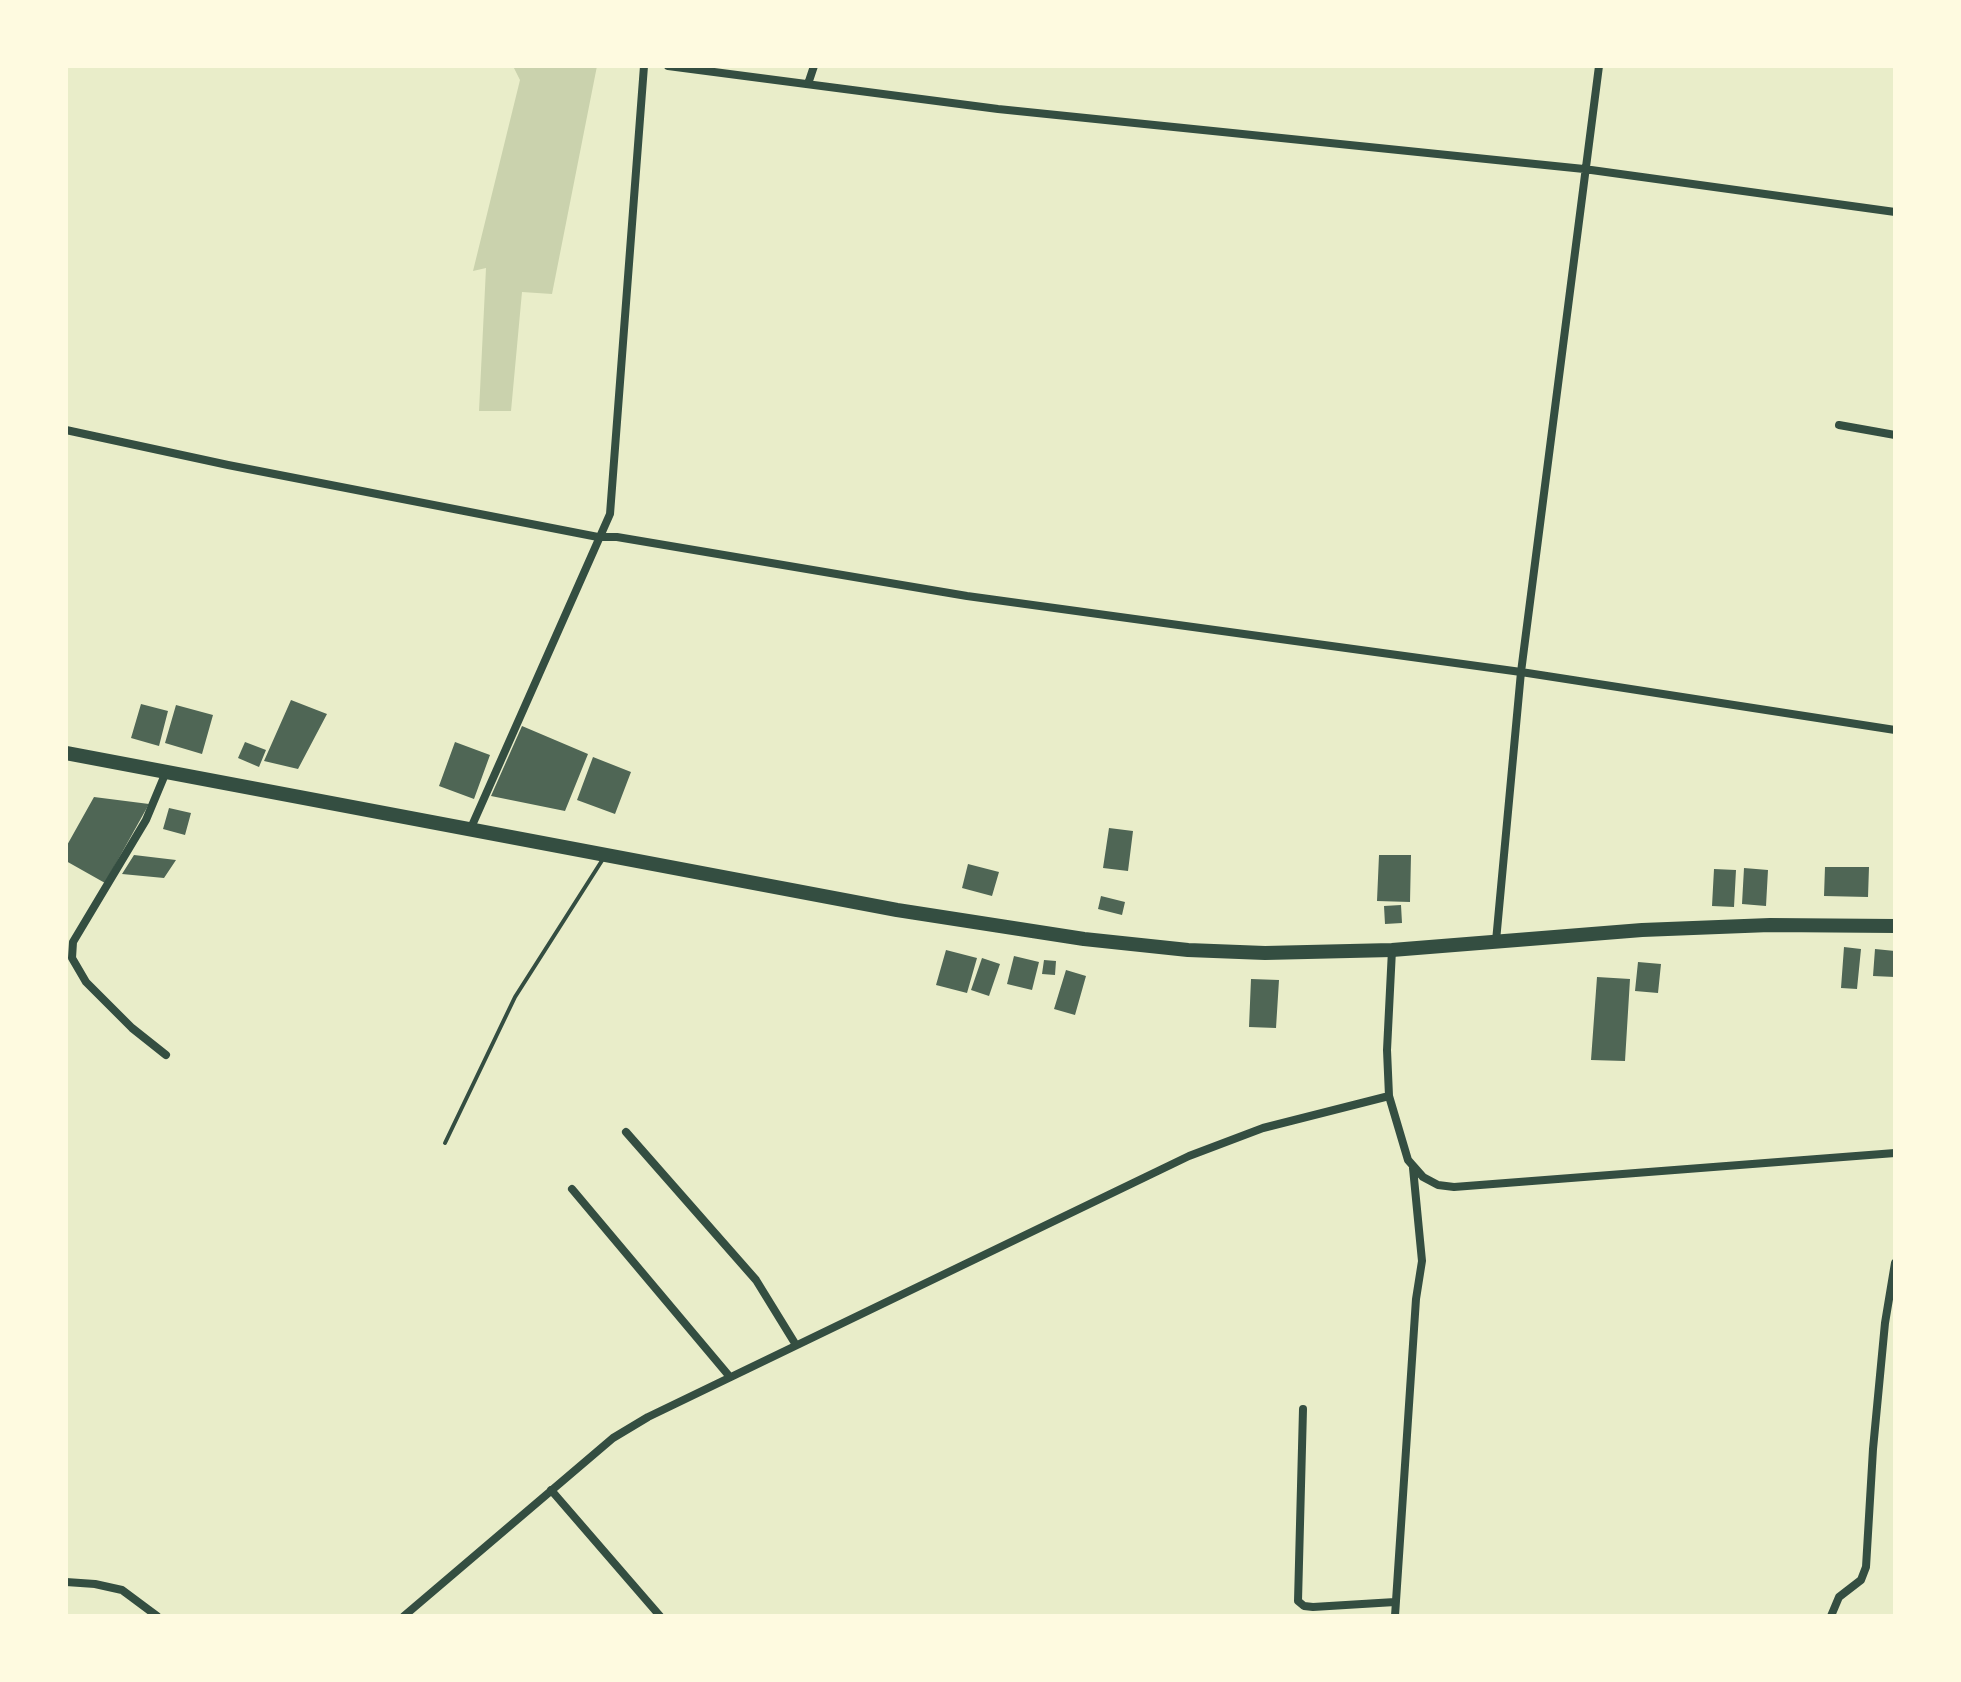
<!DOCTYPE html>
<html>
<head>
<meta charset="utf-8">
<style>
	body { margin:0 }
	#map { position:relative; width:1961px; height:1682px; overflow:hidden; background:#e9edc9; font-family:"IBM Plex Serif",serif }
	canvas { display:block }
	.frame { position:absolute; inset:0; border:68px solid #fefae0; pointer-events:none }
</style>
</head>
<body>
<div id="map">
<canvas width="1961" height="1682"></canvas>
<div class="frame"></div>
</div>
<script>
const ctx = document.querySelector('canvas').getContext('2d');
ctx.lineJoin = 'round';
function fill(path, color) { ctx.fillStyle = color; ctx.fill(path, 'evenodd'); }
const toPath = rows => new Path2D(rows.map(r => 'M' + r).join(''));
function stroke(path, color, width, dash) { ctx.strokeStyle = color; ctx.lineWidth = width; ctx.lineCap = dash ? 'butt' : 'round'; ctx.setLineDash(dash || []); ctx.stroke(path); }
fill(toPath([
	[513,66,597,66,552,294,522,292,511,411,479,411,486,268,473,271,520,80]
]), '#cad2ad');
fill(toPath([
	[291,700,327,714,298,769,264,761],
	[141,704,168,711,159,746,131,738],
	[176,705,213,715,202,754,165,743],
	[522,726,588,754,565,811,491,796],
	[245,742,266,750,259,767,238,758],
	[455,742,490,755,474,799,439,786],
	[593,757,631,772,615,814,577,800],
	[94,797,149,804,105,883,66,861,66,847],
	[169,808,191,813,185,835,163,829],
	[1109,828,1133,831,1128,871,1103,868],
	[134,855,176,860,164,878,122,874],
	[1379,855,1411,855,1410,902,1377,901],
	[968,864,999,872,992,896,962,888],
	[1825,867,1869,867,1868,897,1824,896],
	[1744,868,1768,870,1766,906,1742,904],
	[1714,869,1736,870,1734,907,1712,906],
	[1101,896,1125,902,1122,915,1098,909],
	[1401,905,1402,923,1385,924,1384,906],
	[1844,947,1861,949,1857,989,1841,988],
	[1875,949,1895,951,1895,977,1873,976],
	[946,950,977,958,967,993,936,985],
	[1014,956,1039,962,1032,990,1007,984],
	[982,958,1000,964,989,996,971,990],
	[1044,960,1056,961,1055,975,1042,974],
	[1638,962,1661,964,1658,993,1635,991],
	[1066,970,1086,976,1075,1015,1054,1009],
	[1597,977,1630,979,1625,1061,1591,1060],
	[1251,979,1279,980,1276,1028,1249,1027]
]), '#4f6655');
stroke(toPath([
	[445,1143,515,997,603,859]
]), '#344e41', 4);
stroke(toPath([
	[668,66,998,109,1584,169,1895,212],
	[808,84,814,66],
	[1839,425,1895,435],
	[66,430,228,465,598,537,617,537,967,596,1521,672,1895,730],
	[166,772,146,820,73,942,72,958,86,982,132,1028,166,1055],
	[470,830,610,514,644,66],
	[1496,941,1521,672,1599,66],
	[1392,950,1387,1050,1389,1096,1408,1160,1423,1177,1438,1185,1454,1187,1895,1153],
	[626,1132,756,1280,796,1345],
	[572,1189,730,1377],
	[1303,1409,1298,1601,1304,1606,1313,1607,1395,1602],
	[551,1490,660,1616],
	[66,1582,95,1584,122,1590,157,1616],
	[404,1616,613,1438,648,1417,1189,1156,1263,1128,1389,1096],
	[1395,1616,1416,1299,1422,1261,1413,1168],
	[1831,1616,1839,1597,1861,1580,1866,1567,1873,1449,1885,1323,1895,1263]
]), '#344e41', 8);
stroke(toPath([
	[66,753,897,910,1084,939,1188,950,1265,953,1392,950,1642,930,1770,925,1895,926]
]), '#344e41', 14);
</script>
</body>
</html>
